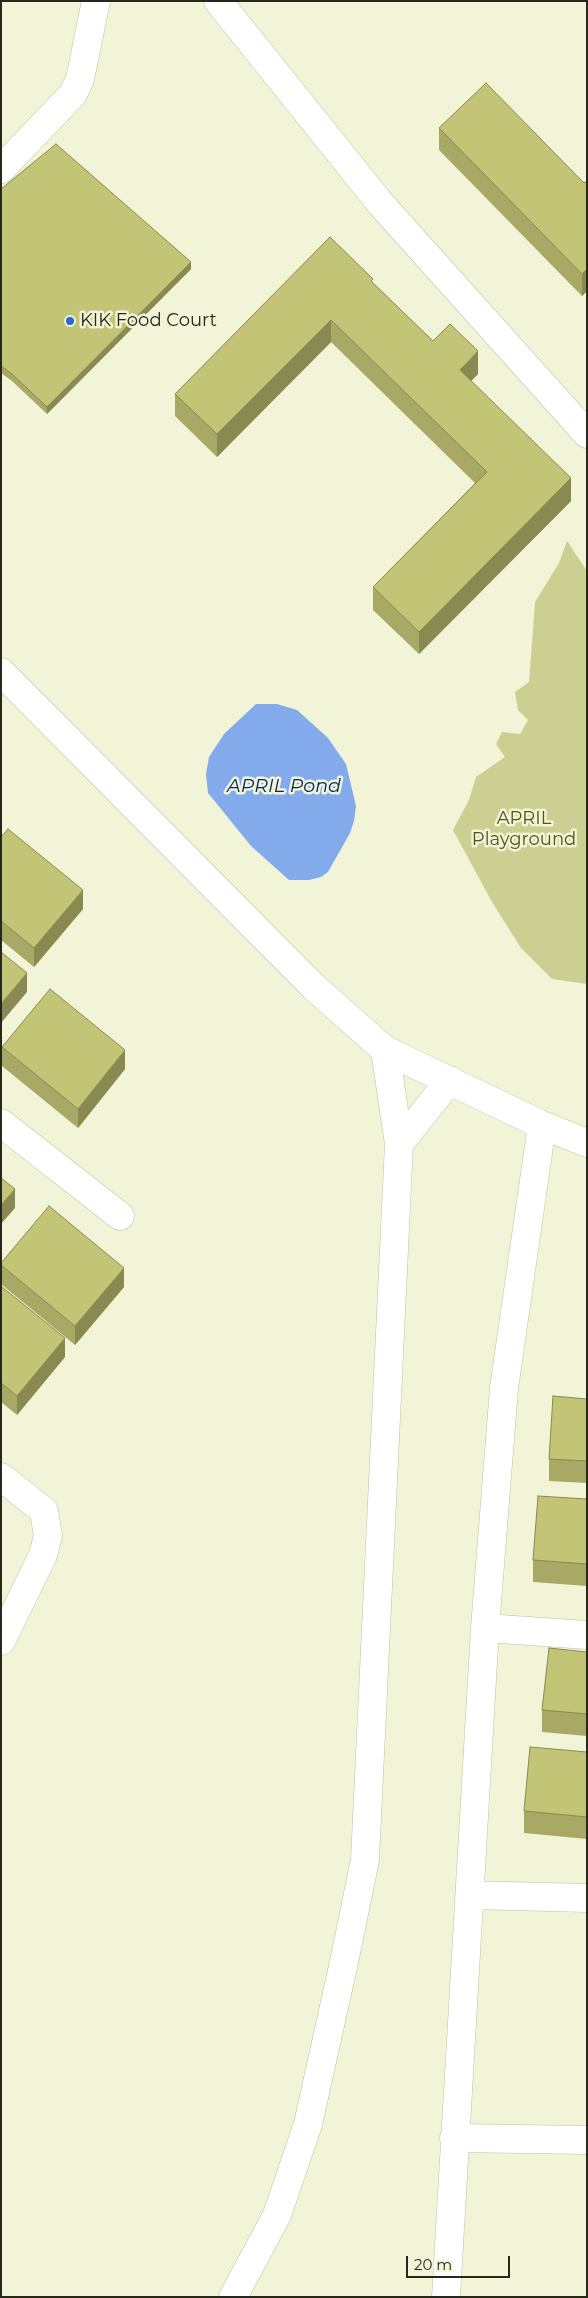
<!DOCTYPE html>
<html>
<head>
<meta charset="utf-8">
<style>
	body { margin:0 }
	#map { position:relative; width:588px; height:2298px; overflow:hidden; background:#f1f4d6; font-family:Montserrat,sans-serif }
	canvas { display:block }
	.frame { position:absolute; inset:0; border:2px solid #27281c; pointer-events:none }
	.scale { position:absolute; left:406px; top:2256px; width:104px; height:22px; box-sizing:border-box; border:2px solid #27281c; border-top:0; padding-left:6px; font-size:15px; line-height:18px; white-space:nowrap; color:#27281c; -webkit-text-stroke:4px #f1f4d6; paint-order:stroke }
</style>
</head>
<body>
<div id="map">
<canvas width="588" height="2298"></canvas>
<div class="frame"></div>
<div class="scale">20 m</div>
</div>
<script>
const ctx = document.querySelector('canvas').getContext('2d');
ctx.lineJoin = 'round';
function fill(path, color) { ctx.fillStyle = color; ctx.fill(path, 'evenodd'); }
const toPath = rows => new Path2D(rows.map(r => 'M' + r).join(''));
function stroke(path, color, width, dash) { ctx.strokeStyle = color; ctx.lineWidth = width; ctx.lineCap = dash ? 'butt' : 'round'; ctx.setLineDash(dash || []); ctx.stroke(path); }
function drawText(font, color, halo, rows, align = 'center') {
  ctx.font = font + ' Montserrat,sans-serif'; ctx.lineWidth = 5; ctx.setLineDash([]); ctx.textBaseline = 'middle'; ctx.strokeStyle = halo; ctx.fillStyle = color; for (const [text, x, y, turn = 0] of rows) {
    ctx.save(); ctx.translate(x, y); ctx.rotate((+turn || 0) * Math.PI / 180); ctx.textAlign = isNaN(turn) ? turn : align; if (halo) ctx.strokeText(text, 0, 0); ctx.fillText(text, 0, 0); ctx.restore();
  }
}
fill(toPath([
	[567,541,587,571,587,984,552,979,521,948,492,902,453,830,469,800,476,777,505,757,496,744,502,732,520,734,528,720,518,710,515,692,529,682,535,602,559,563]
]), '#cccf92');
fill(toPath([
	[256,704,277,704,297,710,328,738,346,764,356,806,354,821,350,833,328,872,321,877,309,880,289,880,251,846,208,793,206,774,209,757,224,734]
]), '#83aaeb');
const minor = toPath([
	[218,1,380,203,587,434],
	[1,169,73,94,80,79,96,1],
	[1,672,314,987,385,1050,542,1125,587,1143],
	[1,1123,120,1216],
	[399,1144,450,1080],
	[1,1477,44,1511,48,1536,43,1555,1,1641],
	[485,1628,587,1635],
	[471,1895,587,1898],
	[454,2138,587,2140],
	[233,2297,277,2215,308,2124,344,1962,365,1860,399,1144,385,1050],
	[446,2297,485,1628,504,1388,542,1125]
]);
stroke(minor, '#bfc1a4', 29);
stroke(minor, '#fff', 28);
fill(toPath([
	[439,128,584,183,587,181,587,291,582,296,439,150],
	[1,189,191,269,47,414,12,381,1,373],
	[373,283,433,341,478,374,471,381,571,501,419,654,373,610,373,587,475,483,331,342,217,457,175,416,175,394],
	[1,837,83,909,34,967,1,940],
	[2,1047,125,1069,78,1128,2,1066],
	[1,1263,124,1287,75,1345,1,1284],
	[1,1286,65,1357,17,1415,1,1402],
	[587,1399,587,1483,549,1481,549,1459],
	[587,1499,587,1586,533,1582,533,1560],
	[587,1652,587,1736,542,1732,542,1710],
	[587,1752,587,1839,524,1833,524,1811]
]), '#a7a965');
fill(toPath([
	[191,262,191,269,47,414,47,407],
	[587,269,587,291,582,296,582,274],
	[331,320,331,342,217,457,217,434],
	[478,351,478,374,460,392,460,370],
	[571,478,571,501,419,654,419,632],
	[83,890,83,909,34,967,34,948],
	[27,973,27,992,1,1023,1,1004],
	[125,1050,125,1069,78,1128,78,1109],
	[15,1189,15,1208,1,1224,1,1205],
	[124,1268,124,1287,75,1345,75,1326],
	[65,1338,65,1357,17,1415,17,1396]
]), '#888a52');
const building = toPath([
	[486,83,584,183,587,181,587,269,582,274,439,128,486,83],
	[56,144,191,262,47,407,12,374,1,366,1,189,56,144],
	[330,237,373,279,371,281,433,341,450,324,478,351,460,370,571,478,419,632,373,587,487,472,331,320,217,434,175,394,330,237],
	[8,829,83,890,34,948,1,921,1,837,8,829],
	[1,952,27,973,1,1004,1,952],
	[50,989,125,1050,78,1109,2,1047,50,989],
	[1,1178,15,1189,1,1205,1,1178],
	[49,1206,124,1268,75,1326,1,1265,1,1263,49,1206],
	[1,1286,65,1338,17,1396,1,1383,1,1286],
	[553,1396,587,1399,587,1461,549,1459,553,1396],
	[538,1496,587,1499,587,1564,533,1560,538,1496],
	[549,1648,587,1652,587,1714,542,1710,549,1648],
	[530,1747,587,1752,587,1817,524,1811,530,1747]
]);
fill(building, '#c2c575');
stroke(building, '#888a52', 1);
for (const [x, y, r, color] of [
	[70,321,5,"#2768d4"]
]) { const dot = new Path2D(); dot.arc(x, y, r, 0, 2 * Math.PI); ctx.fillStyle = color; ctx.fill(dot); stroke(dot, '#f1f4d6', 2); }
drawText('18px', '#27281c', '#f1f4d6', [
	["KIK Food Court",80,321]
], 'left');
drawText('18px', '#535519', '#f1f4d6', [
	["APRIL",524,819],
	["Playground",524,840]
]);
drawText('italic 19px', '#092a62', '#f1f4d6', [
	["APRIL Pond",284,786]
]);
</script>
</body>
</html>
